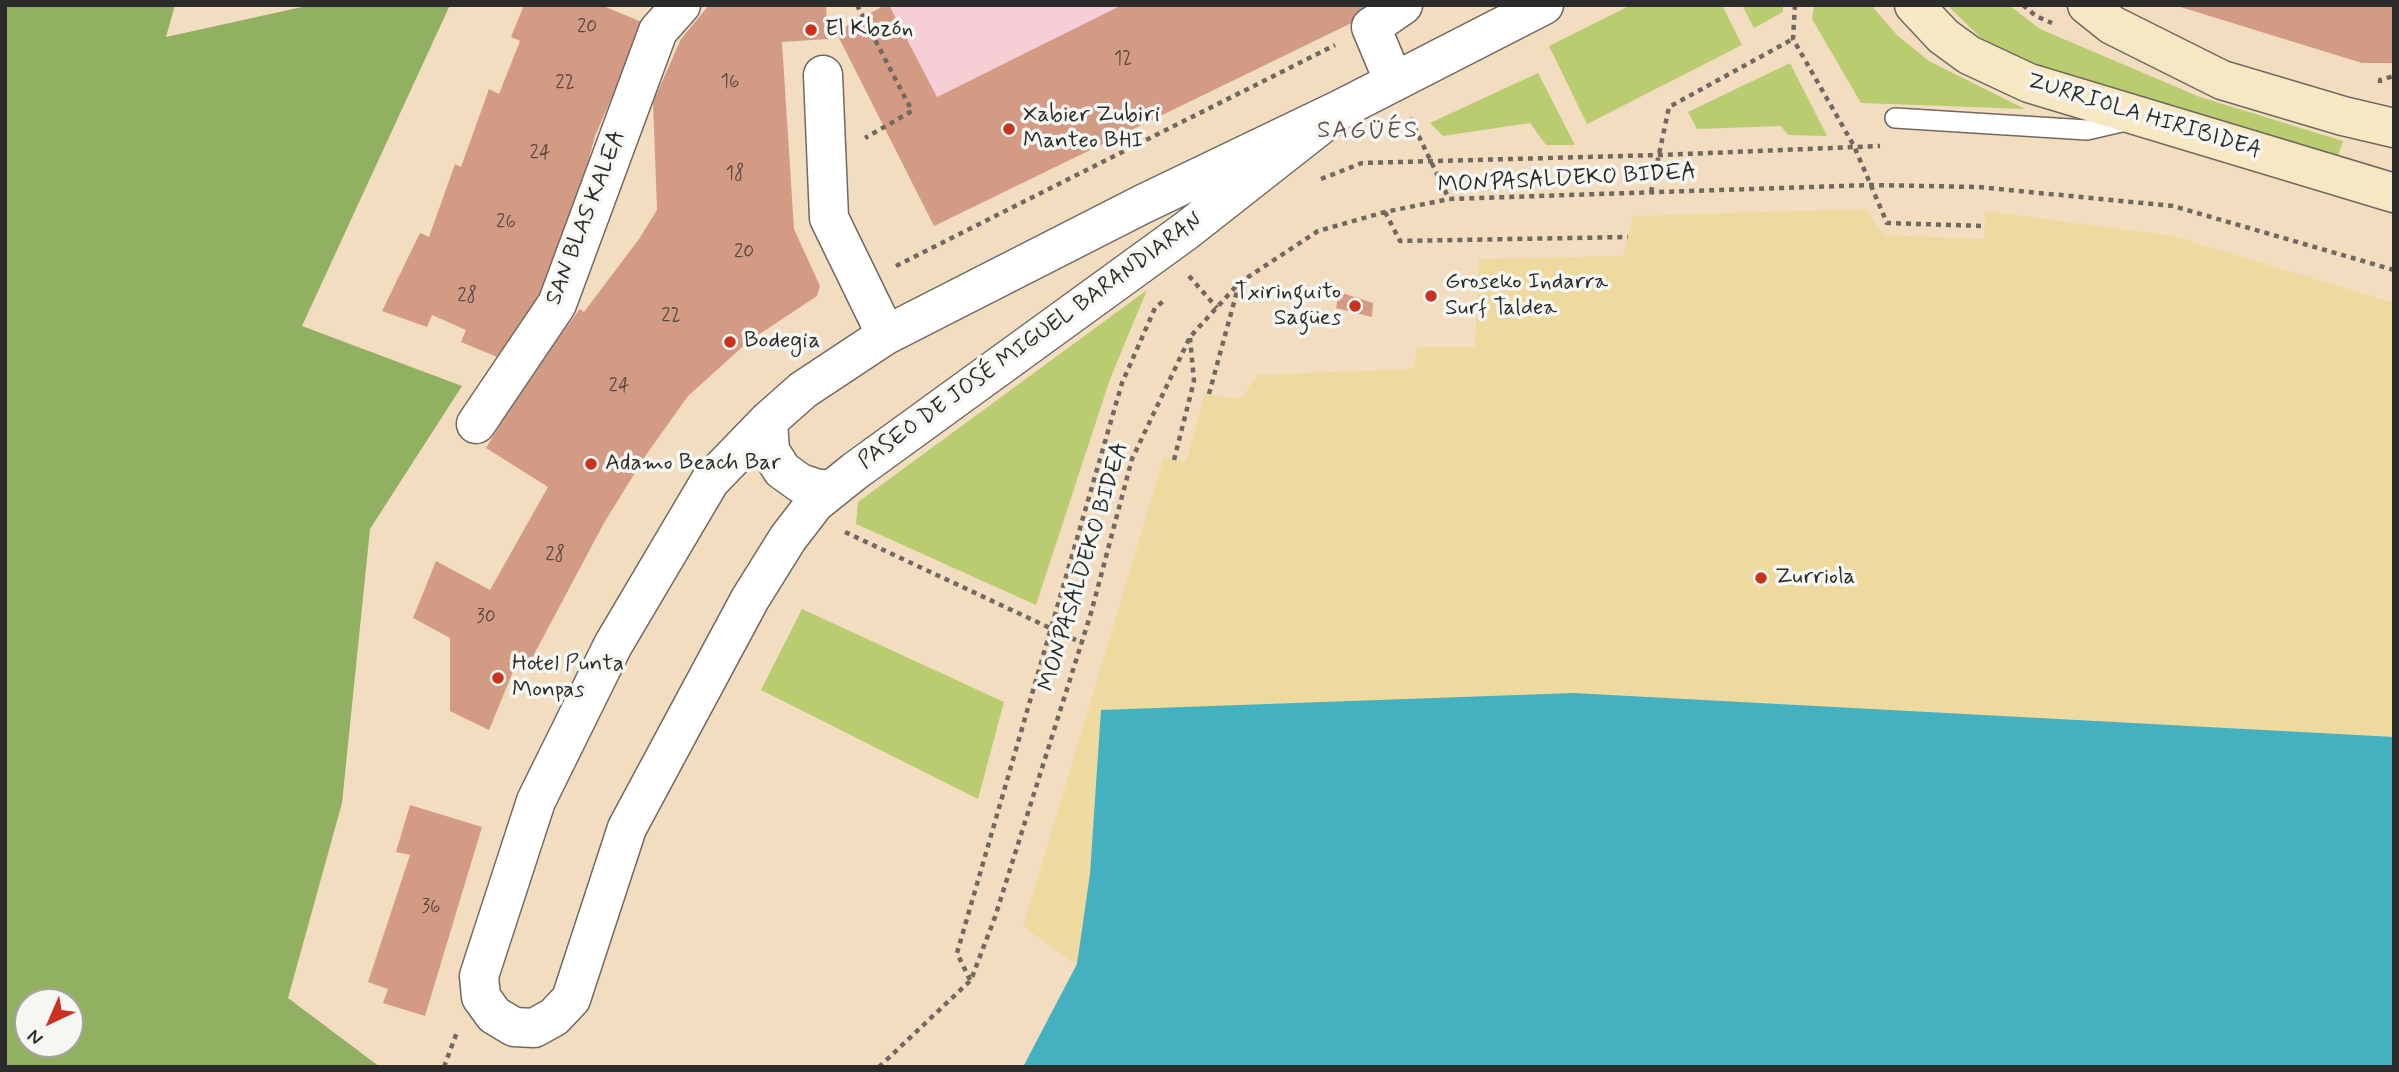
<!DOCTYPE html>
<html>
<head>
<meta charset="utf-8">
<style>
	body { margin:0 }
	#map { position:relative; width:2399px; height:1072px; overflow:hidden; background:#f2ddc1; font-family:Mynerve,sans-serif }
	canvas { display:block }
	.frame { position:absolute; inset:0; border:7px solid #2b2b2b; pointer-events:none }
	.north { position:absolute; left:14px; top:988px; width:70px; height:70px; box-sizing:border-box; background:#f6f6f2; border:2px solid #a5a5a2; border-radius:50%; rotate:224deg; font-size:19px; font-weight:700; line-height:28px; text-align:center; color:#2b2b2b }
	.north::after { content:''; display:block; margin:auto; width:24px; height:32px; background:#c8321e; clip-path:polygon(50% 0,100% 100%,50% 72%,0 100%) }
</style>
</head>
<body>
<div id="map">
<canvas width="2399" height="1072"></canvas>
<div class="frame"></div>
<div class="north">N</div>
</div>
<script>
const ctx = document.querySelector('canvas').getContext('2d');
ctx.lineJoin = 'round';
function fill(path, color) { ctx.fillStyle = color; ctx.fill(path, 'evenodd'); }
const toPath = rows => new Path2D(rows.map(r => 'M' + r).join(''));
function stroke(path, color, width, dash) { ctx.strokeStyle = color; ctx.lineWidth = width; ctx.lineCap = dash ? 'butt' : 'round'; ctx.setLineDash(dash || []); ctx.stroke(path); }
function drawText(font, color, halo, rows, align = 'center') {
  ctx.font = font + ' Mynerve,sans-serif'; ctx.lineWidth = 7; ctx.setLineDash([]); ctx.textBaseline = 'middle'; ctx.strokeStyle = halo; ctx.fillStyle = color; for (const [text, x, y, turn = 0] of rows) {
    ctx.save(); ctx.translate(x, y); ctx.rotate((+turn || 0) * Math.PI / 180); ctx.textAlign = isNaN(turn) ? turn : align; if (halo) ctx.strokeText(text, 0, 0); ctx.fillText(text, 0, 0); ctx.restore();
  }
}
fill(toPath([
	[885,5,1365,5,1370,14,934,226,836,32]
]), '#f6cfd6');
fill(toPath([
	[1631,5,1722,5,1742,45,1587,124,1549,46],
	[1742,5,1783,5,1783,12,1754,28],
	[1814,5,1871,5,1898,36,1929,61,2025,109,1861,103,1812,19],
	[1947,5,2009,5,2040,29,2200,97,2343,141,2338,156,2041,68,2012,56,1982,39],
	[1790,63,1827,136,1788,135,1781,126,1697,129,1688,112],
	[1538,73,1575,145,1546,145,1530,123,1443,136,1430,123],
	[1147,290,1110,379,1036,605,856,524,858,502],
	[802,609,1004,702,978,799,761,690]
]), '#b9cd70');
fill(toPath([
	[5,5,175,5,166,37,311,5,450,5,302,326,462,386,370,529,342,803,288,998,380,1067,5,1067],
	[28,1002,70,1002,70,1044,28,1044]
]), '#92b062');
fill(toPath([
	[1866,209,1883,235,1984,239,1985,211,2173,236,2394,303,2394,1067,1023,1067,1077,964,1023,927,1164,457,1186,462,1205,393,1221,397,1242,398,1257,375,1413,369,1417,347,1475,347,1479,259,1623,256,1633,216]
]), '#eeda9e');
fill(toPath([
	[1573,693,2394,737,2394,1067,1023,1067,1077,964,1090,874,1101,710]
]), '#43b1c0');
fill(toPath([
	[524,5,601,5,644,23,595,136,574,213,544,286,502,359,461,342,466,330,432,315,427,327,382,311,420,233,429,237,455,164,461,167,489,89,499,94,520,41,511,37],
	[709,5,826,5,828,39,782,42,794,229,820,286,817,296,749,341,688,396,646,455,604,523,530,662,515,667,489,730,450,711,450,638,413,618,436,561,490,590,548,487,486,448,531,374,580,309,584,312,639,239,657,210,653,102,681,39],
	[885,5,889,5,937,97,1122,5,1365,5,1370,14,934,226,836,32],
	[2174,5,2394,5,2394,63,2362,63],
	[1339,292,1373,303,1372,317,1336,308],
	[410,805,482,827,425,1016,383,1003,388,989,368,982,410,855,396,852]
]), '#d49b84');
const lane = toPath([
	[1895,118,2087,130,2130,120]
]);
const street = toPath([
	[823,75,829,218,886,335],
	[1394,82,1371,27,1403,5],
	[1341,109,1187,230,855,471,815,503,788,538,750,599,627,828,571,999,554,1017,534,1028,514,1027,494,1015,481,997,479,976,536,801,613,645,710,481,768,421,803,390,886,335,1143,204,1341,109,1544,5],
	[768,421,770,451,782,470,800,483,818,489,832,489],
	[476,424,557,304,658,31,681,5]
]);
const secondary = toPath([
	[1914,5,1943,36,1969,55,2029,83,2394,193],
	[2087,5,2112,25,2222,80,2343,116,2394,128]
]);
stroke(lane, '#716960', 22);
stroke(street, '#716960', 41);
stroke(secondary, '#716960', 41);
stroke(toPath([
	[857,5,912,111,865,138],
	[1795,5,1793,39,1854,146,1887,223,1985,226],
	[2023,5,2036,16,2052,23],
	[2380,83,2380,80,2394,76],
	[1410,118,1449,199],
	[1321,179,1362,163,1660,155,1880,146],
	[1651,192,1669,107,1793,39],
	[1385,212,1400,241,1628,237],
	[896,266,1335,45],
	[1189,276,1217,308],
	[1209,394,1239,284],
	[1174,460,1194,381,1190,338],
	[845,532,1082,643],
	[970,980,957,953,1122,383,1155,308,1166,299],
	[444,1067,457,1032],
	[879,1067,971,980,995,917,1091,613,1132,459,1190,337,1239,283,1318,231,1385,212,1449,199,1871,185,1978,187,2173,206,2394,270]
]), '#716960', 4.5, [5, 5]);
stroke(lane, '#fff', 19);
stroke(street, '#fff', 38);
stroke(secondary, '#f7e8c3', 38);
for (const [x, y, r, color] of [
	[811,30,7,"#c8321e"],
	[1009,129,7,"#c8321e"],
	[1431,296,7,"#c8321e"],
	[1355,306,7,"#c8321e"],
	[730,342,7,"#c8321e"],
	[591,464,7,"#c8321e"],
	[1761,578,7,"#c8321e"],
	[498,678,7,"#c8321e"]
]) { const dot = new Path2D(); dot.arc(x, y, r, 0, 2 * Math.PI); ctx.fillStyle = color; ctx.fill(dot); stroke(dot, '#f6f6f2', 2.5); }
drawText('19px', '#554741', null, [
	["20",587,28],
	["12",1123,60],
	["16",730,83],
	["22",565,84],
	["24",540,154],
	["18",735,175],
	["26",506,223],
	["20",744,253],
	["28",467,297],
	["22",671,317],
	["24",619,387],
	["28",555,556],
	["30",486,618],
	["36",431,908]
]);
drawText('23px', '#2b2b2b', '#f6f6f2', [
	["El Kbzón",825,30],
	["Xabier Zubiri",1023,116],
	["Manteo BHI",1023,142],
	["Groseko Indarra",1445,283],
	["Surf Taldea",1445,309],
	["Txiringuito",1341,293,"right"],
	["Sagües",1341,319,"right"],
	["Bodegia",744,342],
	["Adamo Beach Bar",605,464],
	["Zurriola",1775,578],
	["Hotel Punta",512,665],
	["Monpas",512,691]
], 'left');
drawText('23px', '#2b2b2b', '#f6f6f2', [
	["ZURRIOLA HIRIBIDEA",2144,117,17],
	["MONPASALDEKO BIDEA",1567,180,-3],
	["SAN BLAS KALEA",587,218,-69],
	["PASEO DE JOSÉ MIGUEL BARANDIARAN",1031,342,-36],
	["MONPASALDEKO BIDEA",1085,567,-73]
]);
ctx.letterSpacing = '2px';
drawText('24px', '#66524a', '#f6f6f2', [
	["SAGÜÉS",1368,132]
]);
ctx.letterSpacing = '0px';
</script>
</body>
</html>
